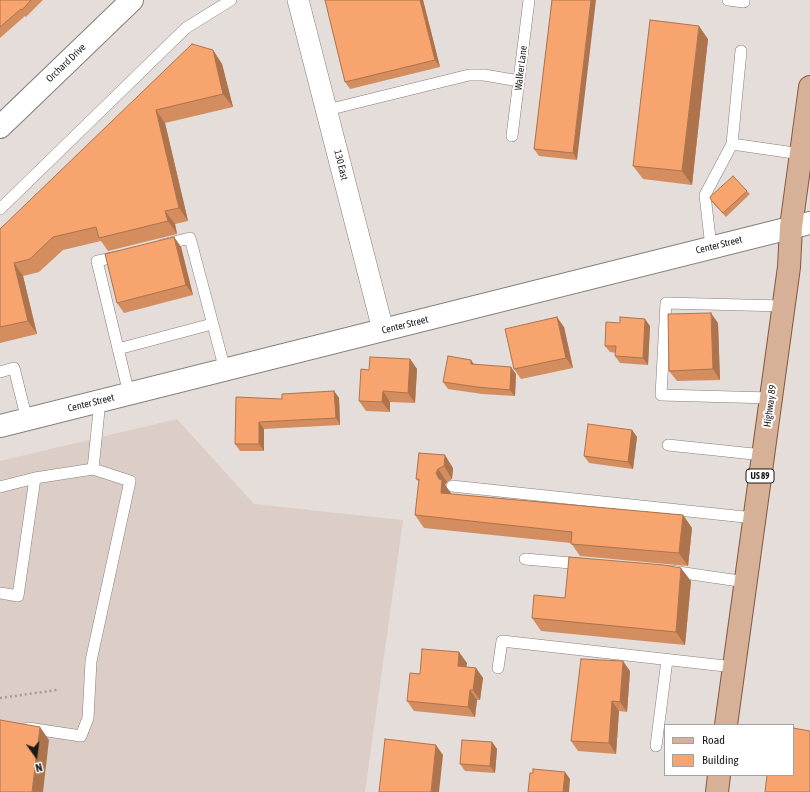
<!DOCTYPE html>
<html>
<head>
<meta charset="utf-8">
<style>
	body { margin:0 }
	#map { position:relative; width:810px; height:792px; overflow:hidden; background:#e4ddd9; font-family:"Asap Condensed",sans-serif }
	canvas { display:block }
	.legend { position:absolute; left:664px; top:724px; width:130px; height:52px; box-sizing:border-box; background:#fff; border:1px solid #a4a3a3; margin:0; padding:5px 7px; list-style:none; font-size:12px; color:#1c1a18 }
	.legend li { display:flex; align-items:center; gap:8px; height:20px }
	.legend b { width:20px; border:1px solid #a4a3a3 }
	.north { position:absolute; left:16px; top:736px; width:40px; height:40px; -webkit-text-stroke:3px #fff; paint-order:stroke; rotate:166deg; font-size:11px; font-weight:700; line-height:16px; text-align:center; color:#1c1a18 }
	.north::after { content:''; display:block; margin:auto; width:14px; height:18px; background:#1c1a18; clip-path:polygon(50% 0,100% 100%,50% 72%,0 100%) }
</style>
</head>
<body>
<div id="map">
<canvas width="810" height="792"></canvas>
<ul class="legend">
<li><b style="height:5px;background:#d6b097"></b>Road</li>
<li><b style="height:11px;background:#f7a46e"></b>Building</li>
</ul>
<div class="north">N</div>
</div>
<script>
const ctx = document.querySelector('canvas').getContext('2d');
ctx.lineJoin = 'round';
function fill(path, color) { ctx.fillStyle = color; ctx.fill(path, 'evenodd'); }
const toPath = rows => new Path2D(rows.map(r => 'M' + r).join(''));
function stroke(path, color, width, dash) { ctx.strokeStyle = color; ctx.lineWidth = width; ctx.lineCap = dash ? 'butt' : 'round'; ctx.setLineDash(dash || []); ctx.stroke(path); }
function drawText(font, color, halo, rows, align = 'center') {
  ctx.font = font + ' "Asap Condensed",sans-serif'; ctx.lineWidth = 4; ctx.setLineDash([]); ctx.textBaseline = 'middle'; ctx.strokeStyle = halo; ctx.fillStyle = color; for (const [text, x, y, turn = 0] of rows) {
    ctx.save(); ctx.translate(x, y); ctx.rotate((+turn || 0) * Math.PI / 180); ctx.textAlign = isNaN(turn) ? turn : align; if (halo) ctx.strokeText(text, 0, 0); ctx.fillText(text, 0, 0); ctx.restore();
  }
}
fill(toPath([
	[177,419,254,504,403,520,365,792,0,792,0,461]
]), '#dccec6');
const lane = toPath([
	[728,0,744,2,744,0],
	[327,110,469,75,484,75,519,81],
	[512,136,529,0],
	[732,144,741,51],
	[0,209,186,28,231,0],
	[162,245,190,238,225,370],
	[711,247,705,195,732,144,801,154],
	[120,256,97,261,129,394],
	[118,349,212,324],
	[0,372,14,368,27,420],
	[771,398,661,395,666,303,783,306],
	[668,445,763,455],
	[93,469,100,401],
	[452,486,754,518],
	[0,487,35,478,93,469,130,481,91,661,88,718,81,736,28,728],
	[525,559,582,564],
	[671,571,746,582],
	[0,593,18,596,35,478],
	[498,668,502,641,734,667],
	[656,746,667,660]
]);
const street = toPath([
	[298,0,383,330]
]);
const secondary = toPath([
	[0,127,132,0],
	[0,426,810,223]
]);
const primary = toPath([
	[726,725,789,267,791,227,810,87],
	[717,792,719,775]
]);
stroke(lane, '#857f7c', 12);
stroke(street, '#857f7c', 22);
stroke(secondary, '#857f7c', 24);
stroke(primary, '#83593e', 24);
stroke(toPath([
	[0,698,57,690]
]), '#a19c98', 2.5, [2, 3]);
stroke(lane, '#fff', 11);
stroke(street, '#fff', 21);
stroke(secondary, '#fff', 22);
stroke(primary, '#d6b097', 22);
fill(toPath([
	[0,0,43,0,26,17,25,16,0,38],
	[325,0,423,0,440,67,350,89,345,82],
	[552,0,577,160,539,156,534,149],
	[708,39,692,185,643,179,633,166],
	[213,50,222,64,233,107,165,123,188,221,175,224,177,234,108,251,101,241,63,250,39,272,23,276,37,334,0,343,0,229],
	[747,191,750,194,726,217,713,203,711,200],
	[174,237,181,247,193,295,124,313,117,303],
	[718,323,720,380,677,381,669,371],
	[650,326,648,365,620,363,615,356,616,353,610,352,605,346],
	[564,327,573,368,521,379,514,369],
	[410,359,417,369,415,403,390,402,390,412,366,411,359,401,369,370],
	[474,365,516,374,515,396,482,394,448,389,443,382],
	[334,391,339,398,340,425,264,429,264,451,240,451,235,444,282,399],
	[632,430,637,437,633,469,589,463,584,456],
	[419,453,453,468,452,479,447,482,445,485,451,493,451,494,683,515,692,528,688,566,580,556,571,543,424,528,415,515,419,482,416,479],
	[691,581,685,645,541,631,532,618,565,598],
	[467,663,466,667,476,668,483,678,480,700,477,700,475,717,414,711,407,701,420,674],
	[630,671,627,712,619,711,616,754,578,751,571,741],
	[492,742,497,749,495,773,465,771,460,764]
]), '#d48d5f');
fill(toPath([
	[420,0,423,0,440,67,435,60],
	[591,0,596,0,577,160,573,153],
	[699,26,708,39,692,185,682,171],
	[213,50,222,64,233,107,223,94],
	[156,110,165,123,188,221,179,208],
	[165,211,175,224,177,234,168,221],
	[174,237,181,247,193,295,186,285],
	[14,263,23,276,37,334,28,321],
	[711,313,718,323,720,380,713,369],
	[557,317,564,327,573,368,566,358],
	[645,319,650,326,648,365,643,358],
	[410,359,417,369,415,403,408,393],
	[471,360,476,367,471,364],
	[511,367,516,374,515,396,510,390],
	[334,391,339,398,340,425,336,418],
	[383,391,390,402,390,412,382,402],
	[259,422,264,429,264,451,259,444],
	[632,430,637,437,633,469,628,462],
	[445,455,453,468,452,479,444,466],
	[438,469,447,482,445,485,451,493,450,506,441,493,439,479,436,473],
	[683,515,692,528,688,566,679,553],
	[681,568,691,581,685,645,676,632],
	[459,652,467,663,465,676,458,666],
	[623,661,630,671,627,712,620,702],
	[476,668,483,678,480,700,473,690],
	[470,690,477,700,475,717,468,707],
	[612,701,619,711,616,754,609,743],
	[40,727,49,740,43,792,32,792],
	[492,742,497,749,495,773,490,766],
	[436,745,443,755,439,792,431,792],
	[565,772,570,779,569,792,563,792]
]), '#ad734d');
const building = toPath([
	[0,0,31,0,22,10,21,9,0,27,0,0],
	[325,0,420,0,435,60,345,82,325,0],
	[552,0,591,0,573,153,534,149,552,0],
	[650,20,699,26,682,171,633,166,650,20],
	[192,44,213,50,223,94,156,110,179,208,165,211,168,221,99,238,96,227,53,237,30,259,14,263,28,321,0,327,0,229,192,44],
	[733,176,747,191,723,213,711,200,710,197,733,176],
	[174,237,186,285,117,303,105,254,174,237],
	[711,313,713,369,669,371,668,314,711,313],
	[557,317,566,358,514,369,505,329,557,317],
	[620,317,645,319,643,358,615,356,616,346,605,346,606,322,620,323,620,317],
	[448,356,471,360,471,364,511,367,510,390,477,387,443,382,448,356],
	[370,357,410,359,408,393,383,391,382,402,359,401,361,369,369,370,370,357],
	[334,391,336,418,259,422,259,444,235,444,236,397,282,399,282,394,334,391],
	[588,424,632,430,628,462,584,456,588,424],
	[419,453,445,455,444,466,438,469,436,473,439,479,442,480,441,493,683,515,679,553,571,544,572,532,415,515,419,479,416,479,419,453],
	[569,557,664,565,681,568,676,632,532,618,534,595,565,598,569,557],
	[422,649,459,652,458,666,476,668,473,690,470,690,468,707,407,701,410,673,420,674,422,649],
	[581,659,623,661,620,702,612,701,609,743,571,741,581,659],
	[0,720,40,727,32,792,0,792,0,720],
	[793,728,810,731,810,792,765,792,767,775,793,775,793,728],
	[385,739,436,745,431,792,379,792,385,739],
	[462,740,492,742,490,766,460,764,462,740],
	[533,769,565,772,563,792,528,792,530,773,533,773,533,769]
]);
fill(building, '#f7a46e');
stroke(building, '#ad734d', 1);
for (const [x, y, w] of [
	[760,476,28]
]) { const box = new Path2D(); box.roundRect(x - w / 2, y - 7, w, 14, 3); ctx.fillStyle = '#fff'; ctx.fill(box); stroke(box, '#1c1a18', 1); }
drawText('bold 9px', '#1c1a18', null, [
	["US 89",760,476]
]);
drawText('10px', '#1c1a18', '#fff', [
	["Orchard Drive",66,63,-44],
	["Walker Lane",521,68,-83],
	["130 East",341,165,76],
	["Center Street",719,245,-14],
	["Center Street",405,325,-14],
	["Center Street",91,403,-14],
	["Highway 89",770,406,-82]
]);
</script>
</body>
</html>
